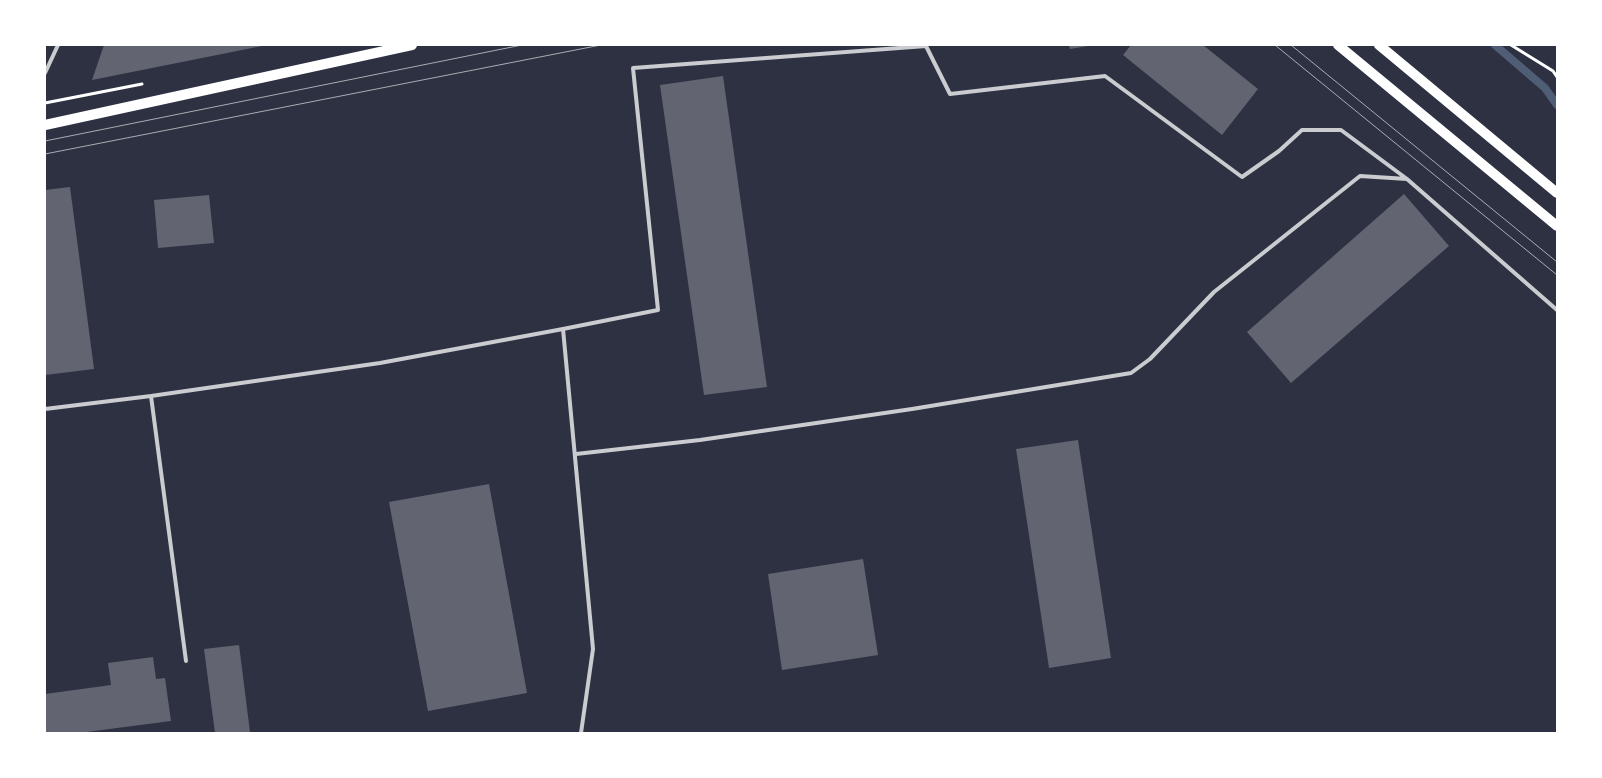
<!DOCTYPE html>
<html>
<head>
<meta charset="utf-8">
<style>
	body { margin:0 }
	#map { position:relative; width:1602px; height:778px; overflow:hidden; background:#2d3142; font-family:Poppins,sans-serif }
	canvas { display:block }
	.frame { position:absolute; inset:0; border:46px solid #fff; pointer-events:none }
</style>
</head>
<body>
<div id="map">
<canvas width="1602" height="778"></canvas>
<div class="frame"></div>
</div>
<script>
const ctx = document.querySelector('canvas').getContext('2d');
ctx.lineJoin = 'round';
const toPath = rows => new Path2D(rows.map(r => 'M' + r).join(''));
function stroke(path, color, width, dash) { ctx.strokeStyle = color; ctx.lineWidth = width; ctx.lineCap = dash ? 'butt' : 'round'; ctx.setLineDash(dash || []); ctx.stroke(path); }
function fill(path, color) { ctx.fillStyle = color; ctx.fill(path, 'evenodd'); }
stroke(toPath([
	[1495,45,1545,88,1557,105]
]), '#4f5d75', 8);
fill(toPath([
	[104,45,262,45,262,46,92,80],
	[1069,45,1088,45,1088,46,1070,49],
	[1131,45,1203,45,1258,89,1222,135,1123,55],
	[723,76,767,387,704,395,660,85],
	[70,187,94,369,45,375,45,190],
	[1404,194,1449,246,1291,383,1247,332],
	[209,195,214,243,158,248,154,200],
	[1078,440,1111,658,1049,668,1016,449],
	[489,484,527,693,428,711,389,502],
	[863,559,878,655,782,670,768,574],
	[239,645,250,732,215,733,204,649],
	[153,657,156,679,165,678,171,721,79,733,45,733,45,694,111,685,108,663]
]), '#626471');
stroke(toPath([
	[1511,45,1553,71,1557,77],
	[45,103,142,84]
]), '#fff', 3);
stroke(toPath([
	[45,73,58,45],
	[563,329,593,649,581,733],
	[151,396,186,661],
	[45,409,151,396,380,363,563,329,658,310,633,68,926,46,950,94,1105,76,1242,177,1279,151,1302,130,1341,130,1407,179,1557,310],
	[576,454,700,440,912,409,1131,373,1150,359,1214,292,1360,176,1407,179]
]), '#caccd0', 4);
stroke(toPath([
	[1338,45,1557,226],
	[1379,45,1557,193],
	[45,125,412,45]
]), '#fff', 10);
stroke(toPath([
	[1275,45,1557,275],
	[1291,45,1557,262],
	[45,141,522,45],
	[45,154,601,45]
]), '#abadb3', 1);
</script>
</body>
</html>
